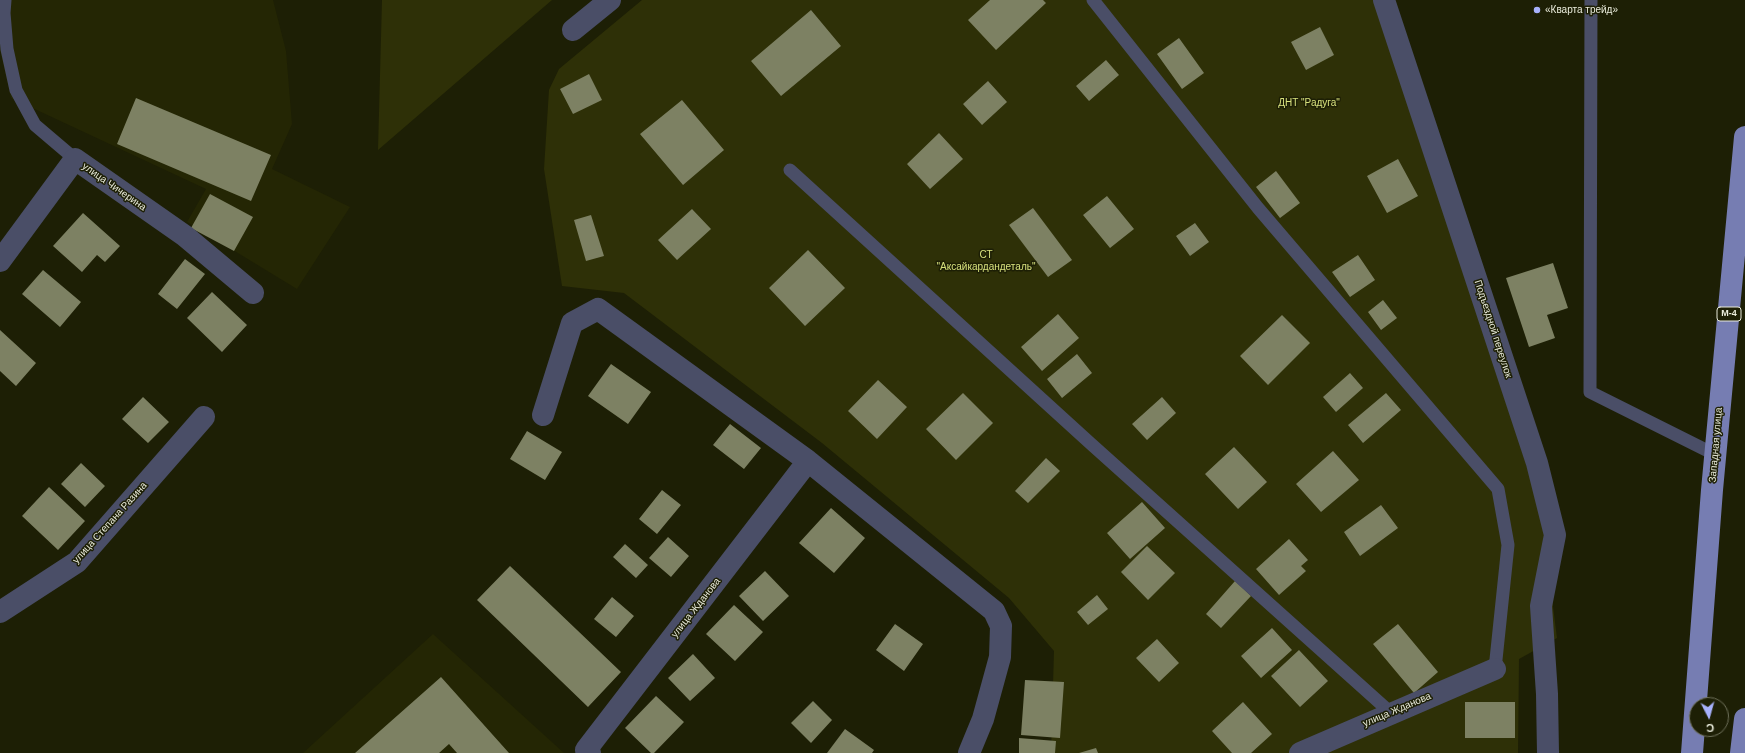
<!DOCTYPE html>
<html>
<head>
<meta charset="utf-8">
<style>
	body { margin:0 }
	#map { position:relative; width:1745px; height:753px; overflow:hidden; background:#1d1f05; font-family:Arial,sans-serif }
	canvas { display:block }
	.north { position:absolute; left:1689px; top:697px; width:40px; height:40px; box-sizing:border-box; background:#1d1f05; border:1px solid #6f715b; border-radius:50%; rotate:174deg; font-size:11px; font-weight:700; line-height:16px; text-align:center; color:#e9ebdb }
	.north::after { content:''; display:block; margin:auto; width:14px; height:18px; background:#a7b1fc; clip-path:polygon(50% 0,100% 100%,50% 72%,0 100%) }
</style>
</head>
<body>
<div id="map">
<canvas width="1745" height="753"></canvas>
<div class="north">С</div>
</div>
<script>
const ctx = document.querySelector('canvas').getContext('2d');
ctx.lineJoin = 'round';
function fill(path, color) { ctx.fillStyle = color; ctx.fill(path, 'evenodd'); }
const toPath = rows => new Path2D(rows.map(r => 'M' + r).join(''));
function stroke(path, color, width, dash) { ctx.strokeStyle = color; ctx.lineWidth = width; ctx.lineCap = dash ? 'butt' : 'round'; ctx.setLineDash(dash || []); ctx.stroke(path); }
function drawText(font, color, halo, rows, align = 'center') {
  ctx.font = font + ' Arial,sans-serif'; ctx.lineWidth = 3; ctx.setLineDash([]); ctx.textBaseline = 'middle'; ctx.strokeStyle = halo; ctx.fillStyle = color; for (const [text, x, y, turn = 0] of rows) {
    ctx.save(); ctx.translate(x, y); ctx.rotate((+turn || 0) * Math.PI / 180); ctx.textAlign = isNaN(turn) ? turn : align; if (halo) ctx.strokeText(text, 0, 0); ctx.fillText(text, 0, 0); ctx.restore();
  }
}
fill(toPath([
	[0,0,273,0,286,51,292,124,272,169,350,207,297,289,187,222,206,189,11,98,0,50],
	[433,634,564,753,303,753]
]), '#242604');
fill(toPath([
	[382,0,552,0,378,150],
	[642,0,1382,0,1445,177,1542,519,1557,638,1519,659,1518,753,1051,753,1054,651,1009,598,822,443,624,293,562,286,544,169,549,90,559,69]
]), '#2e3007');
fill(toPath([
	[990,0,1043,0,1046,3,996,50,968,20],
	[811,10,841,46,781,96,751,61],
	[1320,27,1334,55,1306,70,1291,42],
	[1179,38,1204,73,1182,89,1157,54],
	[1106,60,1119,75,1089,101,1076,86],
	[589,74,602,100,573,114,560,89],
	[988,81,1007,102,982,125,963,104],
	[136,98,271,155,251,201,117,144],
	[682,100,724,150,683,185,640,134],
	[939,133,963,159,930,189,907,164],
	[1398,159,1418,196,1387,213,1367,176],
	[1276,171,1300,203,1280,218,1256,187],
	[210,194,253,217,234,251,191,228],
	[1107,196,1134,229,1110,248,1083,215],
	[1033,208,1072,260,1048,277,1009,225],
	[692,209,711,229,677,260,658,240],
	[83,213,120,246,105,262,97,255,82,272,53,246],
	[591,215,604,256,586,261,574,220],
	[1195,223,1209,242,1190,256,1176,236],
	[808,250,845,288,805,326,769,288],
	[1358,255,1375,280,1350,297,1332,272],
	[185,259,205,274,177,309,158,294],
	[1553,263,1568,308,1547,315,1555,338,1529,347,1506,278],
	[43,270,81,302,60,327,22,294],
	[212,292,247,325,222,352,187,318],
	[1383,300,1397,318,1381,330,1368,312],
	[1058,314,1079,338,1042,371,1021,347],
	[1282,315,1310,343,1268,385,1240,356],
	[0,330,36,363,16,386,0,371],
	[1077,354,1092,373,1062,398,1047,379],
	[611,364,651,392,628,424,588,396],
	[1350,373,1363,388,1336,412,1323,397],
	[878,380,907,407,877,439,848,411],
	[963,393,993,423,956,460,926,429],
	[1386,393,1401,410,1363,443,1348,425],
	[143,397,169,422,148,443,122,419],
	[1162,397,1176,413,1147,440,1132,424],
	[730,424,761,448,744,469,713,445],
	[527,431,562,452,545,480,510,459],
	[1234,447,1267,482,1238,509,1205,474],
	[1333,451,1359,480,1321,512,1296,484],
	[1046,458,1060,471,1028,503,1015,491],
	[81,463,105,486,85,507,61,484],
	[49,487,85,521,58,550,22,516],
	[662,490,681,505,657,534,639,519],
	[1142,502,1165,528,1130,559,1107,533],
	[1381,505,1398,528,1360,556,1344,532],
	[831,508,865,538,834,573,799,543],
	[668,537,689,556,671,577,649,558],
	[1289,539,1308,560,1301,566,1306,571,1279,595,1256,569],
	[625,544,648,565,636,578,613,557],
	[1147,546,1175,573,1148,600,1121,572],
	[510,566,621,672,588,707,477,600],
	[765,571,789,596,763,621,739,596],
	[1235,581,1251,596,1221,628,1206,614],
	[1097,595,1108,609,1088,625,1077,612],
	[612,597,634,616,616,637,594,619],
	[734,605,763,632,735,661,706,634],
	[895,624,923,644,904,671,876,650],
	[1398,624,1438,672,1414,693,1373,644],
	[1272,628,1292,650,1261,678,1241,656],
	[1157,639,1179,663,1159,682,1136,658],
	[1299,650,1328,681,1300,707,1271,676],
	[693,654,715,678,690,701,668,678],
	[441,677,509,753,457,753,449,744,439,753,355,753],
	[1025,680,1064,682,1060,738,1021,735],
	[656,696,684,722,654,753,651,753,625,728],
	[813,701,832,720,811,743,791,723],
	[1243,702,1272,734,1251,753,1232,753,1212,731],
	[1465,702,1515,702,1515,738,1465,738],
	[845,729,874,750,872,753,827,753],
	[1019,738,1056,741,1055,753,1019,753],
	[1096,748,1098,753,1079,753]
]), '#7d8163');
stroke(toPath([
	[5,0,4,13,7,49,16,90,35,125,75,159],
	[1093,0,1258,208,1498,489,1508,545,1495,669],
	[1591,0,1590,392,1716,455],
	[790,170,1090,443,1390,712]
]), '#4a4e67', 13);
stroke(toPath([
	[1384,0,1537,463,1555,535,1541,606,1547,694,1548,753],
	[573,30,610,0],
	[0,261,75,159,185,236,253,293],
	[543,415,572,323,598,309,808,461,994,611,1001,626,1000,657,983,719,969,753],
	[0,612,77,562,204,417],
	[590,753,586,750,808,461],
	[1300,753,1495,669]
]), '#4a4e67', 22);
stroke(toPath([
	[1692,753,1712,490,1745,137],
	[1741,753,1745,719]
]), '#767db2', 22);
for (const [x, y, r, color] of [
	[1537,10,4,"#a7b1fc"]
]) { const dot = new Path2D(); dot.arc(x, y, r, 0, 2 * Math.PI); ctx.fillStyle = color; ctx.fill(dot); stroke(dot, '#1d1f05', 1.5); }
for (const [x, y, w] of [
	[1729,314,24]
]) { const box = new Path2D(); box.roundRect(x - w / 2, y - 7, w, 14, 3); ctx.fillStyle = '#1d1f05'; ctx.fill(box); stroke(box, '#e9ebdb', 1); }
drawText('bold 9px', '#e9ebdb', null, [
	["М-4",1729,314]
]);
drawText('10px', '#e9ebdb', '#1d1f05', [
	["«Кварта трейд»",1545,10]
], 'left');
drawText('10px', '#d8e27d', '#1d1f05', [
	["ДНТ \"Радуга\"",1309,103],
	["СТ",986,255],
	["\"Аксайкардандеталь\"",986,267]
]);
drawText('10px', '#e9ebdb', '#1d1f05', [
	["улица Чичерина",114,187,35],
	["Подъездной переулок",1493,329,72],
	["Западная улица",1716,445,-85],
	["улица Степана Разина",110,523,-48],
	["улица Жданова",696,608,-52],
	["улица Жданова",1397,710,-23]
]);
</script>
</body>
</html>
